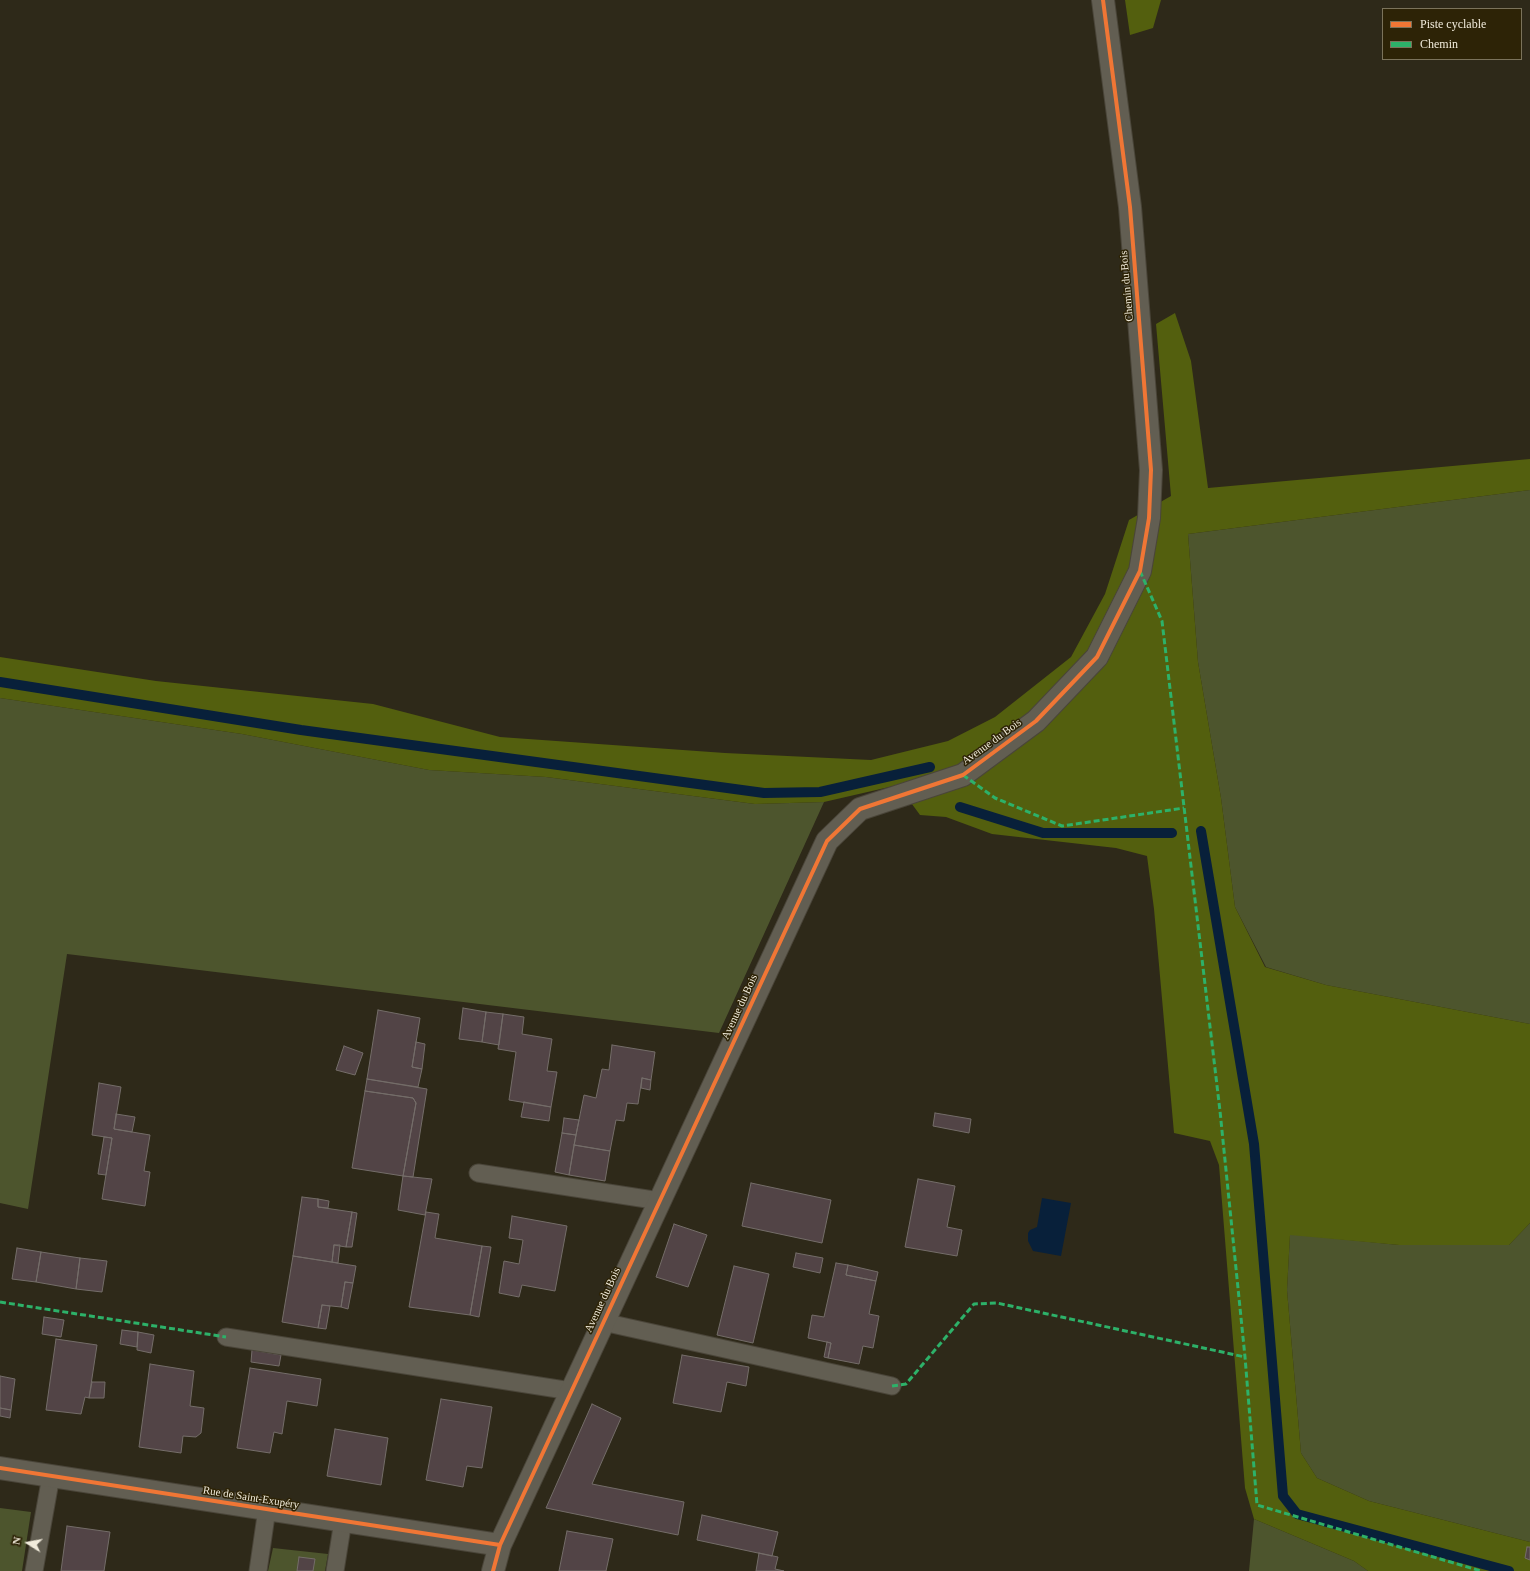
<!DOCTYPE html>
<html>
<head>
<meta charset="utf-8">
<style>
	body { margin:0 }
	#map { position:relative; width:1530px; height:1571px; overflow:hidden; background:#2e2919; font-family:"Times New Roman",serif }
	canvas { display:block }
	.legend { position:absolute; left:1382px; top:8px; width:140px; height:52px; box-sizing:border-box; background:#2d2306; border:1px solid #7b735b; margin:0; padding:5px 7px; list-style:none; font-size:12px; color:#f1ebdb }
	.legend li { display:flex; align-items:center; gap:8px; height:20px }
	.legend b { width:20px; border:1px solid #7b735b }
	.north { position:absolute; left:8px; top:1523px; width:40px; height:40px; -webkit-text-stroke:3px #2d2306; paint-order:stroke; rotate:281deg; font-size:11px; font-weight:700; line-height:16px; text-align:center; color:#f1ebdb }
	.north::after { content:''; display:block; margin:auto; width:14px; height:18px; background:#f1ebdb; clip-path:polygon(50% 0,100% 100%,50% 72%,0 100%) }
</style>
</head>
<body>
<div id="map">
<canvas width="1530" height="1571"></canvas>
<ul class="legend">
<li><b style="height:5px;background:#f07635"></b>Piste cyclable</li>
<li><b style="height:5px;background:#2db169"></b>Chemin</li>
</ul>
<div class="north">N</div>
</div>
<script>
const ctx = document.querySelector('canvas').getContext('2d');
ctx.lineJoin = 'round';
function fill(path, color) { ctx.fillStyle = color; ctx.fill(path, 'evenodd'); }
const toPath = rows => new Path2D(rows.map(r => 'M' + r).join(''));
function stroke(path, color, width, dash) { ctx.strokeStyle = color; ctx.lineWidth = width; ctx.lineCap = dash ? 'butt' : 'round'; ctx.setLineDash(dash || []); ctx.stroke(path); }
function drawText(font, color, halo, rows, align = 'center') {
  ctx.font = font + ' "Times New Roman",serif'; ctx.lineWidth = 3; ctx.setLineDash([]); ctx.textBaseline = 'middle'; ctx.strokeStyle = halo; ctx.fillStyle = color; for (const [text, x, y, turn = 0] of rows) {
    ctx.save(); ctx.translate(x, y); ctx.rotate((+turn || 0) * Math.PI / 180); ctx.textAlign = isNaN(turn) ? turn : align; if (halo) ctx.strokeText(text, 0, 0); ctx.fillText(text, 0, 0); ctx.restore();
  }
}
fill(toPath([
	[1530,490,1530,1024,1326,985,1266,967,1235,907,1221,798,1198,662,1188,534],
	[0,698,242,734,429,770,546,777,755,804,824,802,719,1033,67,954,28,1209,0,1203],
	[1530,1223,1530,1542,1369,1501,1317,1478,1301,1453,1287,1290,1290,1234,1399,1245,1509,1245],
	[0,1508,31,1512,22,1571,0,1571],
	[1254,1519,1354,1561,1368,1571,1249,1571],
	[273,1548,328,1554,325,1571,268,1571]
]), '#4d552d');
fill(toPath([
	[1125,0,1161,0,1153,28,1130,35],
	[1175,313,1191,361,1208,488,1530,459,1530,490,1188,534,1198,662,1221,798,1235,907,1265,967,1326,985,1530,1024,1530,1223,1509,1245,1399,1245,1290,1235,1287,1290,1301,1453,1317,1478,1369,1501,1530,1542,1530,1571,1368,1571,1354,1561,1254,1519,1245,1488,1219,1165,1210,1141,1174,1133,1154,909,1147,856,1116,848,992,834,946,817,920,815,898,785,824,802,755,804,546,777,429,770,242,734,0,698,0,657,156,681,373,704,500,737,725,753,871,760,948,741,995,717,1071,657,1105,594,1129,520,1171,496,1156,324]
]), '#535f0e');
fill(toPath([
	[1042,1198,1071,1203,1061,1256,1033,1251,1028,1241,1028,1233,1030,1230,1037,1227]
]), '#08203a');
stroke(toPath([
	[0,682,301,730,764,793,820,792,930,767],
	[960,807,1043,833,1172,833],
	[1201,831,1254,1144,1283,1496,1297,1514,1509,1571]
]), '#08203a', 10);
const building = toPath([
	[463,1008,486,1012,482,1042,459,1039,463,1008],
	[378,1010,420,1018,412,1067,422,1069,418,1087,367,1079,378,1010],
	[486,1012,503,1014,499,1045,482,1042,486,1012],
	[503,1014,524,1017,522,1034,552,1039,547,1071,557,1072,551,1107,509,1100,516,1052,498,1049,503,1014],
	[416,1042,425,1044,422,1069,412,1067,416,1042],
	[612,1045,655,1052,651,1080,642,1078,638,1104,627,1103,624,1121,616,1120,610,1151,574,1145,584,1095,596,1098,602,1069,609,1070,612,1045],
	[344,1046,363,1053,355,1075,336,1070,344,1046],
	[642,1078,651,1080,650,1090,641,1088,642,1078],
	[367,1079,427,1089,413,1177,403,1176,416,1103,413,1098,365,1091,367,1079],
	[99,1083,121,1087,114,1129,150,1135,144,1171,150,1172,145,1206,102,1199,112,1138,92,1135,99,1083],
	[365,1091,413,1098,416,1103,403,1176,352,1168,365,1091],
	[524,1102,551,1107,549,1121,521,1117,524,1102],
	[935,1113,971,1119,969,1133,933,1126,935,1113],
	[116,1114,135,1117,132,1132,114,1129,116,1114],
	[564,1118,579,1120,576,1135,562,1133,564,1118],
	[562,1133,576,1135,569,1175,555,1172,562,1133],
	[104,1137,112,1138,106,1175,98,1174,104,1137],
	[574,1145,610,1151,605,1181,569,1175,574,1145],
	[403,1176,432,1179,425,1215,398,1210,403,1176],
	[918,1179,955,1186,947,1227,962,1230,957,1256,905,1247,918,1179],
	[751,1183,831,1200,822,1243,742,1226,751,1183],
	[302,1197,318,1199,318,1207,352,1212,346,1247,334,1245,332,1262,293,1256,302,1197],
	[318,1199,329,1201,328,1208,318,1207,318,1199],
	[352,1212,357,1213,352,1247,346,1247,352,1212],
	[426,1212,439,1214,435,1238,482,1246,470,1315,409,1307,426,1212],
	[512,1216,567,1226,555,1291,522,1285,519,1297,499,1293,504,1261,519,1264,523,1240,509,1238,512,1216],
	[674,1224,707,1235,688,1287,656,1277,674,1224],
	[334,1245,340,1245,338,1263,332,1262,334,1245],
	[482,1246,491,1247,479,1317,470,1315,482,1246],
	[17,1248,41,1252,36,1282,12,1279,17,1248],
	[41,1252,80,1258,76,1289,36,1282,41,1252],
	[796,1253,823,1258,820,1273,793,1267,796,1253],
	[293,1256,356,1266,353,1283,345,1282,341,1307,322,1305,318,1328,282,1322,293,1256],
	[80,1258,107,1261,102,1292,76,1289,80,1258],
	[836,1263,848,1265,846,1275,876,1281,869,1314,879,1316,873,1348,863,1346,859,1364,828,1358,831,1343,808,1338,812,1315,824,1317,836,1263],
	[848,1265,878,1272,876,1281,846,1275,848,1265],
	[734,1266,769,1274,753,1343,717,1335,734,1266],
	[345,1282,353,1283,348,1309,341,1307,345,1282],
	[322,1305,330,1306,326,1329,318,1328,322,1305],
	[44,1317,64,1320,61,1337,42,1334,44,1317],
	[122,1330,138,1332,137,1347,120,1344,122,1330],
	[138,1332,154,1335,151,1353,137,1350,138,1332],
	[56,1339,97,1345,89,1398,85,1397,81,1414,46,1410,56,1339],
	[827,1342,831,1343,828,1358,824,1357,827,1342],
	[252,1350,281,1355,279,1366,251,1362,252,1350],
	[682,1355,749,1367,746,1386,727,1382,721,1412,673,1403,682,1355],
	[150,1364,194,1371,190,1406,204,1408,201,1433,196,1437,183,1436,181,1453,139,1447,150,1364],
	[250,1368,321,1379,317,1406,287,1401,282,1434,274,1432,270,1453,237,1448,250,1368],
	[0,1376,15,1379,11,1410,0,1408,0,1376],
	[92,1382,105,1382,104,1398,89,1398,92,1382],
	[441,1399,492,1407,482,1468,467,1466,463,1487,426,1480,441,1399],
	[592,1404,621,1418,592,1484,684,1502,678,1535,546,1508,592,1404],
	[0,1408,11,1410,10,1418,0,1416,0,1408],
	[335,1429,388,1438,381,1485,327,1476,335,1429],
	[702,1515,778,1532,772,1556,697,1540,702,1515],
	[67,1526,110,1532,104,1571,61,1571,67,1526],
	[567,1531,613,1539,606,1571,559,1571,567,1531],
	[1527,1547,1530,1547,1530,1560,1525,1558,1527,1547],
	[759,1553,778,1557,775,1569,784,1571,756,1571,759,1553],
	[299,1557,315,1559,313,1571,297,1571,299,1557]
]);
fill(building, '#524446');
stroke(building, '#746d69', 1);
const lane = toPath([
	[478,1173,660,1201],
	[603,1322,892,1386],
	[226,1337,571,1391],
	[34,1571,51,1476],
	[258,1571,267,1509],
	[335,1571,343,1521]
]);
const street = toPath([
	[0,1468,500,1545],
	[493,1571,500,1545,827,841,860,809,963,775,1036,721,1097,657,1140,571,1149,518,1151,470,1130,207,1103,0]
]);
stroke(lane, '#4a4539', 19);
stroke(street, '#4a4539', 24);
stroke(lane, '#625e52', 17);
stroke(street, '#625e52', 22);
stroke(toPath([
	[1140,571,1162,621,1220,1111,1245,1357,1257,1505,1481,1571],
	[963,775,995,798,1062,826,1184,808],
	[0,1302,226,1337],
	[892,1386,906,1384,974,1304,997,1303,1245,1357]
]), '#2db169', 3, [6, 3]);
stroke(toPath([
	[0,1468,500,1545],
	[493,1571,500,1545,827,841,860,809,963,775,1036,721,1097,657,1140,571,1149,518,1151,470,1130,207,1103,0]
]), '#f07635', 4);
drawText('11px', '#f1ebdb', '#2d2306', [
	["Chemin du Bois",1127,286,-95],
	["Avenue du Bois",992,742,-36],
	["Avenue du Bois",740,1007,-65],
	["Avenue du Bois",603,1300,-65],
	["Rue de Saint-Exupéry",251,1498,9]
]);
</script>
</body>
</html>
